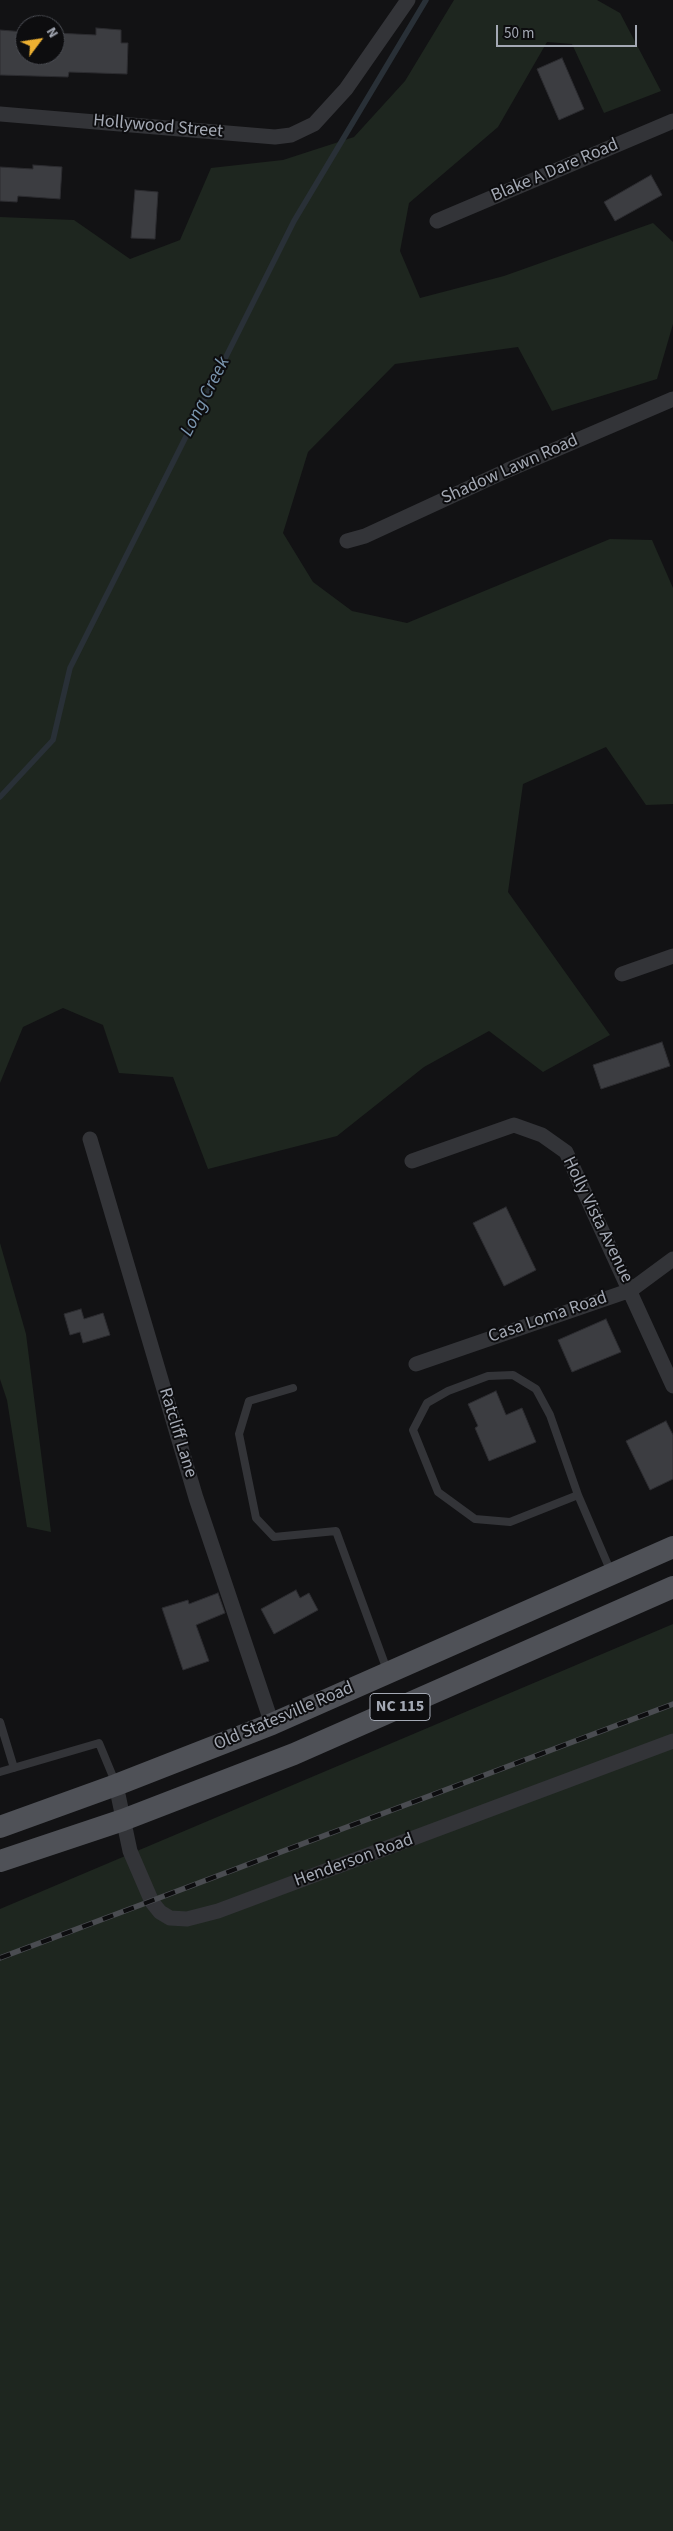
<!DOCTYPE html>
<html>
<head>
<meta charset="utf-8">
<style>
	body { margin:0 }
	#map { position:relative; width:673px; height:2531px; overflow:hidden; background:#121214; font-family:"Source Sans 3",sans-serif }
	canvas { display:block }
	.north { position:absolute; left:15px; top:15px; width:50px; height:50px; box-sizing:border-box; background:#0d0d0f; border:1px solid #494b51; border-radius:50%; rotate:59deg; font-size:14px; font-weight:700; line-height:20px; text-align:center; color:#a4a9b4 }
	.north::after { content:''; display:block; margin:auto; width:18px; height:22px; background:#edb031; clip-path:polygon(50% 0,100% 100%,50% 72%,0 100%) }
	.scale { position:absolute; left:496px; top:25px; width:141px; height:22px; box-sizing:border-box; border:2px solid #a4a9b4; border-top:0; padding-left:6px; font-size:15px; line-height:18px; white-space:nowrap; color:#a4a9b4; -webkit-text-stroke:4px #0d0d0f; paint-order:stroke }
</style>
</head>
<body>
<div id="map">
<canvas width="673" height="2531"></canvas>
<div class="north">N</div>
<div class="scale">50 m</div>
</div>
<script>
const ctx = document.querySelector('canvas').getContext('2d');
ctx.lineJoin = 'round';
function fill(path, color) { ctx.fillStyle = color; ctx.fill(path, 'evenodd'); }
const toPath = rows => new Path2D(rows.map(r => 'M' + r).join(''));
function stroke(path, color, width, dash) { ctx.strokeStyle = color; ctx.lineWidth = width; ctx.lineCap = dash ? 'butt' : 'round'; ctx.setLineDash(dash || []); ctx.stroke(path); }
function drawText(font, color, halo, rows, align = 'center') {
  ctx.font = font + ' "Source Sans 3",sans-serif'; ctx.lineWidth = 4; ctx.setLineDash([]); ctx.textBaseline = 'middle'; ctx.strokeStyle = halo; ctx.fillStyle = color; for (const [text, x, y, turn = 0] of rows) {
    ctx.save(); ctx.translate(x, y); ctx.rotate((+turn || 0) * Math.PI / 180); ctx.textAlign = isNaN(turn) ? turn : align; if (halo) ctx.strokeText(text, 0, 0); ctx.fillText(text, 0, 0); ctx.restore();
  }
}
fill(toPath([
	[454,0,597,0,620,13,661,91,604,113,572,44,547,42,498,127,409,203,400,251,420,298,504,276,653,223,673,242,673,324,657,379,552,411,518,347,395,364,308,452,283,533,313,582,352,611,407,623,610,539,652,540,673,588,673,804,646,805,606,747,523,784,508,892,610,1035,543,1072,489,1031,424,1067,337,1136,208,1169,173,1077,119,1073,103,1025,63,1008,23,1027,0,1083,0,217,74,220,130,259,180,240,211,168,283,160,354,137,405,81],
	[0,1243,26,1334,51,1532,27,1527,7,1400,0,1379],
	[673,1624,673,2531,0,2531,0,1909]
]), '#1e261f');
stroke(toPath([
	[0,797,53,740,70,668,294,221,426,0]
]), '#293037', 5.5);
const building = toPath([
	[96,28,121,30,121,43,128,43,127,74,69,72,68,77,0,75,0,30,25,32,25,55,55,55,55,33,96,35,96,28],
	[562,58,584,109,559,120,537,69,562,58],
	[33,165,62,167,60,199,18,196,17,202,0,201,0,167,33,169,33,165],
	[651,175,662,195,615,221,604,202,651,175],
	[135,190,158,192,155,239,131,238,135,190],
	[662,1042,670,1066,601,1089,593,1065,662,1042],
	[506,1207,536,1270,504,1286,473,1223,506,1207],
	[81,1309,84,1319,103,1313,110,1335,83,1343,80,1332,70,1335,64,1314,81,1309],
	[606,1319,621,1352,572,1372,558,1340,606,1319],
	[496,1391,506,1415,522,1408,536,1442,489,1461,475,1428,478,1426,468,1404,496,1391],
	[666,1421,673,1435,673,1479,650,1490,626,1441,666,1421],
	[296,1590,300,1598,309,1593,318,1610,274,1634,261,1609,296,1590],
	[218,1593,225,1613,196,1625,209,1661,183,1670,162,1608,188,1600,189,1604,218,1593]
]);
fill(building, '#3c3d41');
stroke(building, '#2c2c30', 1);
stroke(toPath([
	[293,1388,249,1401,239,1434,256,1518,274,1537,336,1531,387,1670],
	[578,1495,510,1522,475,1519,438,1492,413,1430,427,1403,448,1391,488,1376,513,1375,536,1389,550,1415,578,1495,611,1572],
	[0,1722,14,1768],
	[0,1772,99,1743,116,1784]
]), '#333438', 8);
stroke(toPath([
	[0,114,275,137,291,135,314,124,346,89,408,0],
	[437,221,673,121],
	[347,541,365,536,508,470,673,399],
	[622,974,673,956],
	[90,1139,196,1498,272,1724],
	[412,1161,514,1125,542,1135,566,1152,673,1386],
	[416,1364,631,1290,673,1259],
	[116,1785,130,1851,152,1902,160,1912,170,1918,187,1919,218,1911,673,1741]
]), '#333438', 15);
stroke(toPath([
	[0,1827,116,1785,272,1724,673,1547],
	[0,1861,123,1820,294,1754,673,1587]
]), '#4f5157', 22);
const rail = toPath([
	[0,1958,673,1704]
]);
stroke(rail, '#4a4c51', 5.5);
stroke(rail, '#0d0d0f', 4, [11]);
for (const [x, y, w] of [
	[400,1707,60]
]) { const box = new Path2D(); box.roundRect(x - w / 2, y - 13.5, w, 27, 4); ctx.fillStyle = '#0d0d0f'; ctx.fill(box); stroke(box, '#a4a9b4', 1); }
drawText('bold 16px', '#a4a9b4', null, [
	["NC 115",400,1707]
]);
drawText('18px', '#a4a9b4', '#0d0d0f', [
	["Hollywood Street",158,127,5],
	["Blake A Dare Road",555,171,-23],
	["Shadow Lawn Road",510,470,-24],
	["Holly Vista Avenue",597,1220,64],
	["Casa Loma Road",548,1318,-19],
	["Ratcliff Lane",177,1433,73],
	["Old Statesville Road",284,1717,-23],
	["Henderson Road",354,1861,-20]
]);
drawText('italic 19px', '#7b96af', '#0d0d0f', [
	["Long Creek",206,397,-63]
]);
</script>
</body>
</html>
